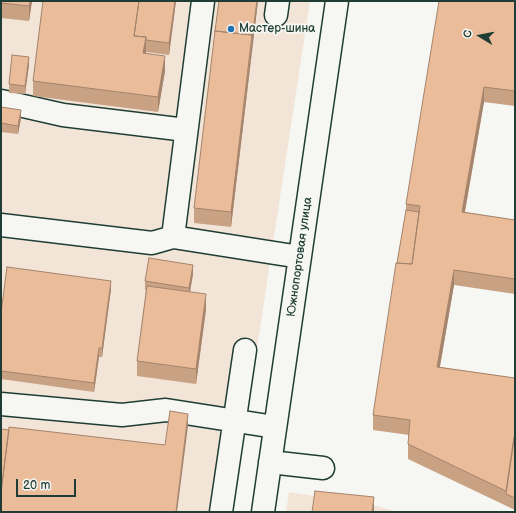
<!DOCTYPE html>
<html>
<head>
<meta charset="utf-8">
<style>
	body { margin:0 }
	#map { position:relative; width:516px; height:513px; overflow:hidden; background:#f6f6f2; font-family:"Balsamiq Sans",sans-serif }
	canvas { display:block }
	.frame { position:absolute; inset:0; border:2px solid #1f3d34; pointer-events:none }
	.north { position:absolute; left:460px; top:16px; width:40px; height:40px; -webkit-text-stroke:3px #f6f6f2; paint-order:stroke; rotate:280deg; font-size:11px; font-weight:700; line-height:16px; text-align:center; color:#1f3d34 }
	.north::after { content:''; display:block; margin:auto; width:14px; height:18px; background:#1f3d34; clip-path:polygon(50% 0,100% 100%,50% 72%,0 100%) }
	.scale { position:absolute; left:16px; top:479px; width:60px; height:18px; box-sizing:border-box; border:2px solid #1f3d34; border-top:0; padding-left:5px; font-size:12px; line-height:14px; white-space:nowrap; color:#1f3d34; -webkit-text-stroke:3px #f6f6f2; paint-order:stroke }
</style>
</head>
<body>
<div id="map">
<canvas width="516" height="513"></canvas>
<div class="frame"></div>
<div class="north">С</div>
<div class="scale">20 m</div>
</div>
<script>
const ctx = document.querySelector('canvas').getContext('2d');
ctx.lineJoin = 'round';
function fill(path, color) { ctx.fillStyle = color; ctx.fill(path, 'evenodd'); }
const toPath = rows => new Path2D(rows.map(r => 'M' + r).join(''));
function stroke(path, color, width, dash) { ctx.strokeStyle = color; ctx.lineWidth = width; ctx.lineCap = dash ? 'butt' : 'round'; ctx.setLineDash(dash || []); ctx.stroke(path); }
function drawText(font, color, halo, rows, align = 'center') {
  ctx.font = font + ' "Balsamiq Sans",sans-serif'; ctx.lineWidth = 3.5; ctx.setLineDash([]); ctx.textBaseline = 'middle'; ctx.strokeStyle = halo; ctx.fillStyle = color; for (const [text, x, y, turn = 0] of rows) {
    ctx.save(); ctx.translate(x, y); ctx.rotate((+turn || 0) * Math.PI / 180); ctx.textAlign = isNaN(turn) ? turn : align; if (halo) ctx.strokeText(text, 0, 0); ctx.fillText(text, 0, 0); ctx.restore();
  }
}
fill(toPath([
	[1,1,310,1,232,512,1,512],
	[289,492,378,506,397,512,286,512]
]), '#f2e5d8');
const minor = toPath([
	[203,1,173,237,300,257],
	[276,15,278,1],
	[1,101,63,115,186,130],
	[1,225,152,243,173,237],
	[1,404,122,415,166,410,275,427],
	[270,462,323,468],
	[221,512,245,350],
	[263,512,337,1]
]);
stroke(minor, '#1f3d34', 25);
stroke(minor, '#f6f6f2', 22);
fill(toPath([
	[1,1,32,1,29,21,1,18],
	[43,1,176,1,169,55,146,52,146,53,165,71,158,112,33,96,33,81],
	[258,1,231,227,194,223,194,208],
	[515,1,515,106,484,102,465,212,515,220,515,294,454,285,440,367,515,378,515,510,408,459,408,444,409,435,373,430,373,415,406,210,406,204],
	[29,65,25,94,9,93,9,84],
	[1,107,21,118,18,134,1,132],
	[193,274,190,292,206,309,196,384,137,376,137,361,146,290,145,290,145,281],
	[111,289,102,357,99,357,94,392,1,379,1,313]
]), '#c9a284');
fill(toPath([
	[30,1,32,1,29,21,29,6],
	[175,1,176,1,169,55,169,43],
	[257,1,258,1,231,227,231,212],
	[146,37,146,52,143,68,143,53],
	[165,56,165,71,158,112,158,97],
	[29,57,29,65,25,94,25,86],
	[484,87,484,102,462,227,462,212],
	[21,110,21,118,18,134,18,126],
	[193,265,193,274,189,297,189,288],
	[454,270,454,285,437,382,437,367],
	[111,281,111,289,102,357,102,348],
	[206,294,206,309,196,384,196,369],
	[99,348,99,357,94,392,94,383],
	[188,414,188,426,177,512,176,512],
	[374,497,374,512,372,512]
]), '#a4846c');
const building = toPath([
	[1,1,30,1,29,6,1,3,1,1],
	[43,1,139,1,134,36,146,37,143,53,165,56,158,97,33,81,43,1],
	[139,1,175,1,169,43,146,40,146,37,134,36,139,1],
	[219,1,257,1,252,38,252,35,215,31,219,1],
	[439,1,515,1,515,91,484,87,462,212,515,220,515,279,454,270,437,367,515,378,515,437,514,437,506,491,408,444,410,420,373,415,396,263,412,264,420,206,406,204,439,1],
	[215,31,252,35,231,212,194,208,215,31],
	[12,55,29,57,25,86,9,84,12,55],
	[1,107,21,110,18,126,1,123,1,107],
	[406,210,419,212,412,264,397,263,406,210],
	[149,258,193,265,189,288,145,281,149,258],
	[7,267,111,281,102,348,99,348,94,383,1,371,1,313,7,267],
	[147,286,206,294,196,369,137,361,147,286],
	[170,411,188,414,176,512,1,512,1,492,9,427,165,445,170,411],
	[1,429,9,430,1,492,1,429],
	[514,440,515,440,515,498,506,494,514,440],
	[315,491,374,497,372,512,312,512,315,491]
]);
fill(building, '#eabc9a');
stroke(building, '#a4846c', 1);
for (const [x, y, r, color] of [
	[231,29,4,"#1f6fb2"]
]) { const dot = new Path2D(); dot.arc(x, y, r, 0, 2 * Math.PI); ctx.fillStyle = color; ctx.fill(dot); stroke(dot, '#f6f6f2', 1.5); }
drawText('12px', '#1f3d34', '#f6f6f2', [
	["Мастер-шина",239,29]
], 'left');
drawText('12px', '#1f3d34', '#f6f6f2', [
	["Южнопортовая улица",300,257,-82]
]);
</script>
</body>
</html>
